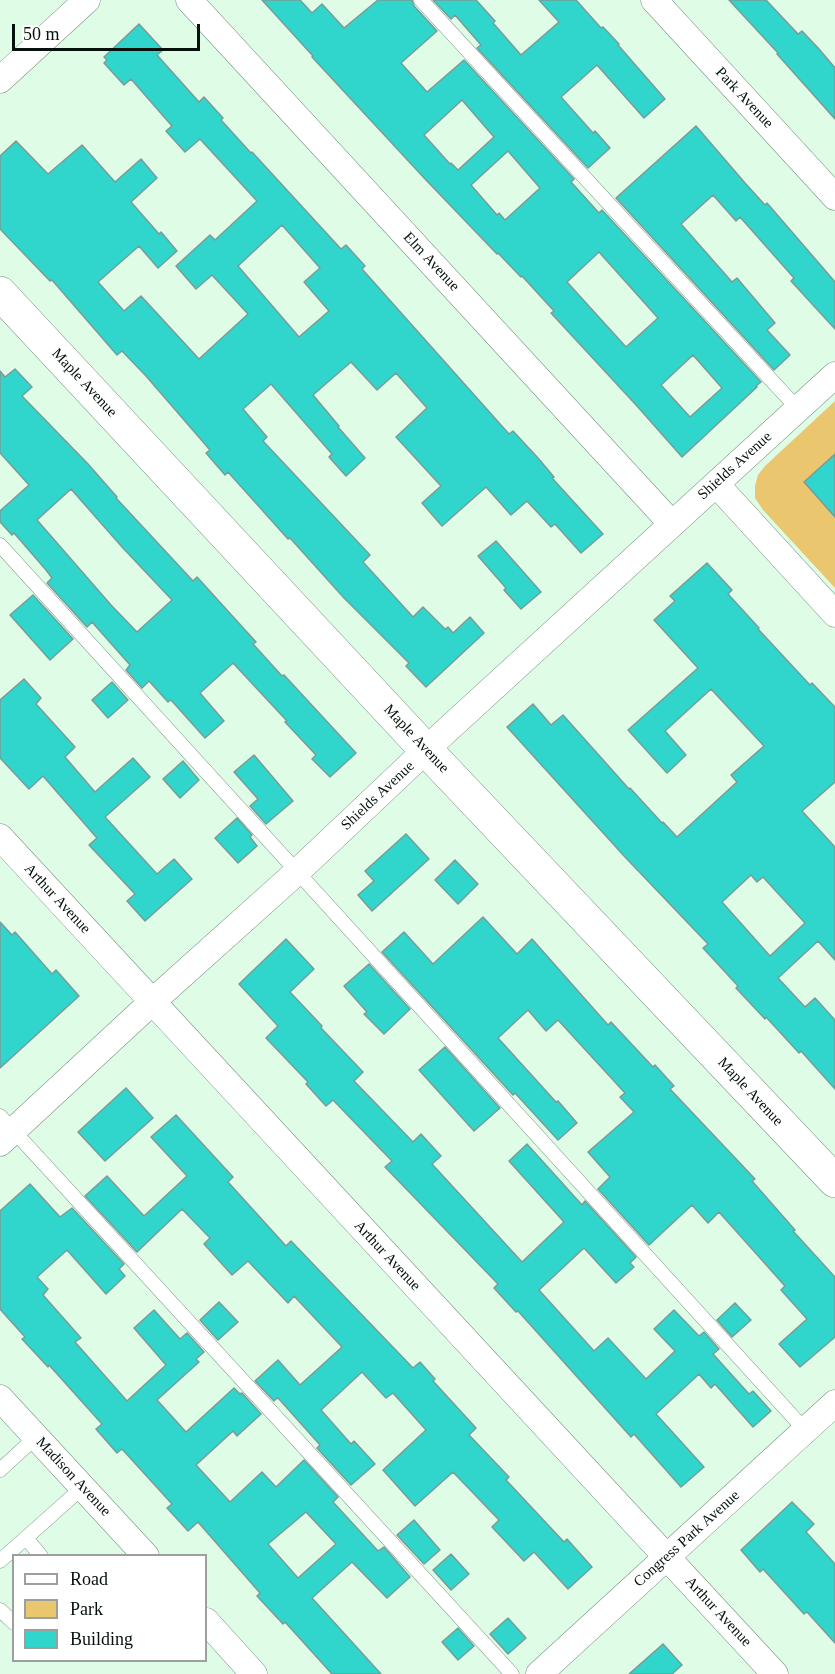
<!DOCTYPE html>
<html>
<head>
<meta charset="utf-8">
<style>
	body { margin:0 }
	#map { position:relative; width:835px; height:1674px; overflow:hidden; background:#dffce7; font-family:"Times New Roman",serif }
	canvas { display:block }
	.legend { position:absolute; left:12px; top:1554px; width:195px; height:108px; box-sizing:border-box; background:#fff; border:2px solid #9ca09d; margin:0; padding:8px 10px; list-style:none; font-size:18px; color:#07110b }
	.legend li { display:flex; align-items:center; gap:12px; height:30px }
	.legend b { width:30px; border:2px solid #9ca09d }
	.scale { position:absolute; left:12px; top:24px; width:188px; height:27px; box-sizing:border-box; border:3px solid #07110b; border-top:0; padding-left:8px; font-size:18px; line-height:21px; white-space:nowrap; color:#07110b; -webkit-text-stroke:4px #fff; paint-order:stroke }
</style>
</head>
<body>
<div id="map">
<canvas width="835" height="1674"></canvas>
<ul class="legend">
<li><b style="height:8px;background:#fff"></b>Road</li>
<li><b style="height:16px;background:#eac66f"></b>Park</li>
<li><b style="height:16px;background:#30d6cb"></b>Building</li>
</ul>
<div class="scale">50 m</div>
</div>
<script>
const ctx = document.querySelector('canvas').getContext('2d');
ctx.lineJoin = 'round';
function fill(path, color) { ctx.fillStyle = color; ctx.fill(path, 'evenodd'); }
const toPath = rows => new Path2D(rows.map(r => 'M' + r).join(''));
function stroke(path, color, width, dash) { ctx.strokeStyle = color; ctx.lineWidth = width; ctx.lineCap = dash ? 'butt' : 'round'; ctx.setLineDash(dash || []); ctx.stroke(path); }
function drawText(font, color, halo, rows, align = 'center') {
  ctx.font = font + ' "Times New Roman",serif'; ctx.lineWidth = 5; ctx.setLineDash([]); ctx.textBaseline = 'middle'; ctx.strokeStyle = halo; ctx.fillStyle = color; for (const [text, x, y, turn = 0] of rows) {
    ctx.save(); ctx.translate(x, y); ctx.rotate((+turn || 0) * Math.PI / 180); ctx.textAlign = isNaN(turn) ? turn : align; if (halo) ctx.strokeText(text, 0, 0); ctx.fillText(text, 0, 0); ctx.restore();
  }
}
fill(toPath([
	[835,401,835,588,763,510,755,498,755,486,758,475,765,466]
]), '#eac66f');
const building = toPath([
	[262,0,300,0,312,13,322,4,344,28,378,0,412,0,414,6,437,31,401,63,427,92,464,60,574,179,571,182,599,213,602,210,761,382,756,386,757,387,682,457,637,406,551,313,554,311,522,276,521,277,498,253,497,254,426,180,312,57,313,56,262,0],
	[462,100,494,137,458,170,451,163,450,164,424,135,462,100],
	[508,151,540,188,505,220,499,213,497,215,471,185,508,151],
	[599,252,658,318,626,347,567,282,599,252],
	[693,355,722,388,690,417,661,385,693,355],
	[433,0,476,0,495,21,493,23,521,55,559,22,539,0,576,0,601,28,603,27,619,44,618,45,665,99,644,118,597,65,561,97,593,133,595,131,610,148,588,168,477,48,481,45,455,15,451,19,433,0],
	[729,0,766,0,798,34,802,31,819,49,835,68,835,119,777,54,778,53,729,0],
	[139,24,163,50,157,55,199,102,204,97,223,118,221,120,251,153,252,152,341,249,346,245,365,266,362,269,509,434,513,431,538,458,554,477,552,478,603,534,581,553,555,524,551,527,527,501,511,515,486,487,442,526,422,503,441,486,396,437,427,408,396,373,377,390,351,362,313,395,339,426,338,427,365,458,346,476,329,457,332,454,271,384,243,409,267,437,263,441,370,555,363,562,413,617,423,607,445,629,448,627,453,633,470,617,484,633,426,687,406,666,409,663,344,598,290,538,288,539,228,472,225,475,206,453,210,450,146,376,122,351,117,355,52,280,50,281,0,229,0,156,16,141,48,174,82,145,115,182,141,159,157,178,131,202,159,234,161,232,177,251,158,268,139,246,98,282,124,311,141,296,199,359,248,314,212,275,196,289,176,266,210,235,215,240,257,201,200,139,185,152,166,131,172,126,131,79,124,85,104,63,107,60,104,57,139,24],
	[282,225,320,268,304,282,329,311,299,337,238,266,282,225],
	[696,126,745,183,765,205,767,203,835,282,835,329,791,281,794,278,740,217,736,221,713,195,681,224,732,282,737,278,775,323,767,330,790,355,774,370,616,198,696,126],
	[15,369,32,387,22,396,88,464,117,497,116,498,193,581,197,577,256,642,253,644,282,676,284,675,356,753,330,777,312,759,316,755,285,722,287,721,233,663,200,693,224,721,205,738,171,700,168,702,149,681,142,688,126,670,130,665,92,622,87,627,47,583,52,578,46,570,14,533,12,535,0,522,0,511,29,485,0,453,0,371,5,377,15,369],
	[71,489,122,547,172,600,137,632,111,605,37,520,71,489],
	[835,454,835,517,804,482,835,454],
	[496,541,541,592,521,609,504,590,506,588,478,556,496,541],
	[707,563,732,590,728,594,759,628,758,629,810,685,812,683,835,707,835,782,802,811,835,847,835,960,818,941,778,978,805,1007,815,998,835,1020,835,1089,801,1051,799,1053,766,1017,765,1019,736,988,738,986,703,948,708,944,625,857,507,727,533,704,551,725,563,715,629,789,630,788,662,823,663,822,677,837,737,782,731,775,764,746,711,689,665,731,686,755,667,773,628,730,698,668,654,620,675,601,670,596,707,563],
	[751,875,757,882,763,877,805,923,770,956,722,902,751,875],
	[33,595,73,639,50,660,10,615,33,595],
	[24,679,41,698,36,704,75,747,65,757,95,792,133,758,150,777,105,817,157,874,174,859,192,879,145,921,127,901,135,894,89,845,97,838,43,776,29,789,0,758,0,700,24,679],
	[112,682,128,700,108,718,92,700,112,682],
	[254,755,293,801,266,824,250,806,258,799,234,772,254,755],
	[183,761,199,780,180,798,163,779,183,761],
	[237,818,252,835,250,837,257,846,238,863,215,838,237,818],
	[406,834,429,859,372,911,358,895,374,881,365,871,406,834],
	[455,860,478,884,458,904,435,880,455,860],
	[483,917,517,954,532,939,608,1025,611,1022,653,1067,655,1065,674,1086,670,1089,755,1179,752,1181,795,1230,793,1231,835,1277,835,1337,800,1367,779,1344,807,1319,781,1290,785,1286,719,1212,708,1223,692,1205,649,1245,598,1189,610,1177,588,1152,634,1112,620,1097,625,1093,558,1020,546,1031,528,1010,498,1038,556,1102,558,1101,577,1123,558,1140,515,1093,513,1095,382,952,404,932,433,964,483,917],
	[0,922,12,935,15,932,52,974,56,970,79,996,0,1068,0,922],
	[286,939,314,969,290,992,322,1026,321,1028,363,1072,354,1081,413,1142,421,1134,441,1156,432,1164,522,1262,564,1222,509,1161,527,1144,582,1205,585,1201,636,1257,630,1263,634,1267,616,1283,584,1248,539,1290,594,1351,608,1338,646,1379,675,1351,654,1329,674,1310,699,1336,704,1332,719,1349,713,1354,749,1394,753,1391,771,1411,753,1427,715,1384,711,1388,699,1374,656,1414,704,1467,681,1487,634,1434,631,1437,518,1311,516,1312,494,1288,498,1284,385,1167,392,1161,333,1100,326,1106,306,1084,308,1082,266,1038,278,1026,239,984,286,939],
	[369,964,410,1009,384,1034,364,1014,367,1012,344,986,369,964],
	[445,1047,500,1108,474,1131,419,1070,445,1047],
	[126,1088,153,1118,105,1161,78,1132,126,1088],
	[176,1115,233,1177,228,1182,286,1246,291,1241,413,1368,420,1362,435,1379,433,1381,476,1428,469,1435,509,1477,506,1480,564,1542,567,1539,592,1567,568,1589,534,1552,524,1561,492,1527,499,1520,453,1472,415,1506,383,1470,426,1430,393,1393,386,1398,362,1372,321,1410,351,1444,354,1441,375,1464,351,1485,317,1448,320,1445,279,1399,277,1398,274,1401,255,1381,278,1360,300,1385,342,1347,294,1296,288,1303,248,1261,232,1275,204,1244,210,1238,182,1209,137,1252,85,1196,107,1176,144,1216,187,1176,151,1137,176,1115],
	[30,1184,60,1217,72,1208,124,1264,119,1269,125,1276,106,1294,67,1250,37,1277,48,1289,43,1295,81,1338,75,1342,127,1401,166,1365,134,1328,154,1310,180,1339,187,1333,204,1352,196,1359,199,1362,157,1400,186,1432,234,1388,240,1394,242,1393,261,1414,237,1436,233,1431,196,1465,230,1502,262,1472,276,1487,304,1460,338,1497,333,1502,378,1551,384,1547,410,1577,387,1598,352,1562,312,1598,381,1674,332,1674,285,1622,283,1624,257,1596,260,1593,198,1522,188,1531,167,1508,172,1504,122,1449,117,1453,96,1429,102,1424,49,1365,48,1367,22,1339,25,1337,0,1309,0,1211,30,1184],
	[306,1512,336,1544,298,1578,268,1544,306,1512],
	[219,1302,238,1322,218,1340,200,1320,219,1302],
	[735,1303,751,1320,732,1337,717,1320,735,1303],
	[792,1502,814,1524,806,1532,835,1564,835,1643,807,1612,804,1614,763,1569,760,1572,741,1550,792,1502],
	[414,1520,440,1550,424,1564,397,1535,414,1520],
	[451,1554,469,1574,451,1590,433,1570,451,1554],
	[508,1618,526,1638,508,1654,490,1634,508,1618],
	[458,1628,474,1646,458,1660,442,1642,458,1628],
	[663,1644,682,1665,672,1674,629,1674,663,1644]
]);
fill(building, '#30d6cb');
stroke(building, '#789c98', 1.5);
const lane = toPath([
	[421,0,798,409],
	[0,545,805,1430],
	[0,1116,512,1674],
	[0,1470,36,1437],
	[26,1538,41,1556],
	[0,1561,83,1487],
	[0,1610,14,1623]
]);
const street = toPath([
	[189,0,672,524],
	[654,0,835,197],
	[0,80,87,0],
	[716,484,835,614],
	[0,837,775,1674],
	[0,1143,152,1002,298,871,445,732,835,375],
	[0,1398,146,1556],
	[206,1621,254,1674],
	[539,1674,835,1403]
]);
const secondary = toPath([
	[0,293,426,750,835,1181]
]);
stroke(lane, '#76917e', 15);
stroke(street, '#76917e', 27);
stroke(secondary, '#76917e', 34);
stroke(lane, '#fff', 14);
stroke(street, '#fff', 26);
stroke(secondary, '#fff', 33);
drawText('15px', '#07110b', '#fff', [
	["Park Avenue",744,98,47],
	["Elm Avenue",431,262,47],
	["Maple Avenue",84,383,47],
	["Shields Avenue",735,466,-42],
	["Maple Avenue",416,739,47],
	["Shields Avenue",378,796,-43],
	["Arthur Avenue",57,899,47],
	["Maple Avenue",750,1092,47],
	["Arthur Avenue",387,1256,47],
	["Madison Avenue",73,1477,47],
	["Congress Park Avenue",687,1539,-42],
	["Arthur Avenue",718,1612,47]
]);
</script>
</body>
</html>
